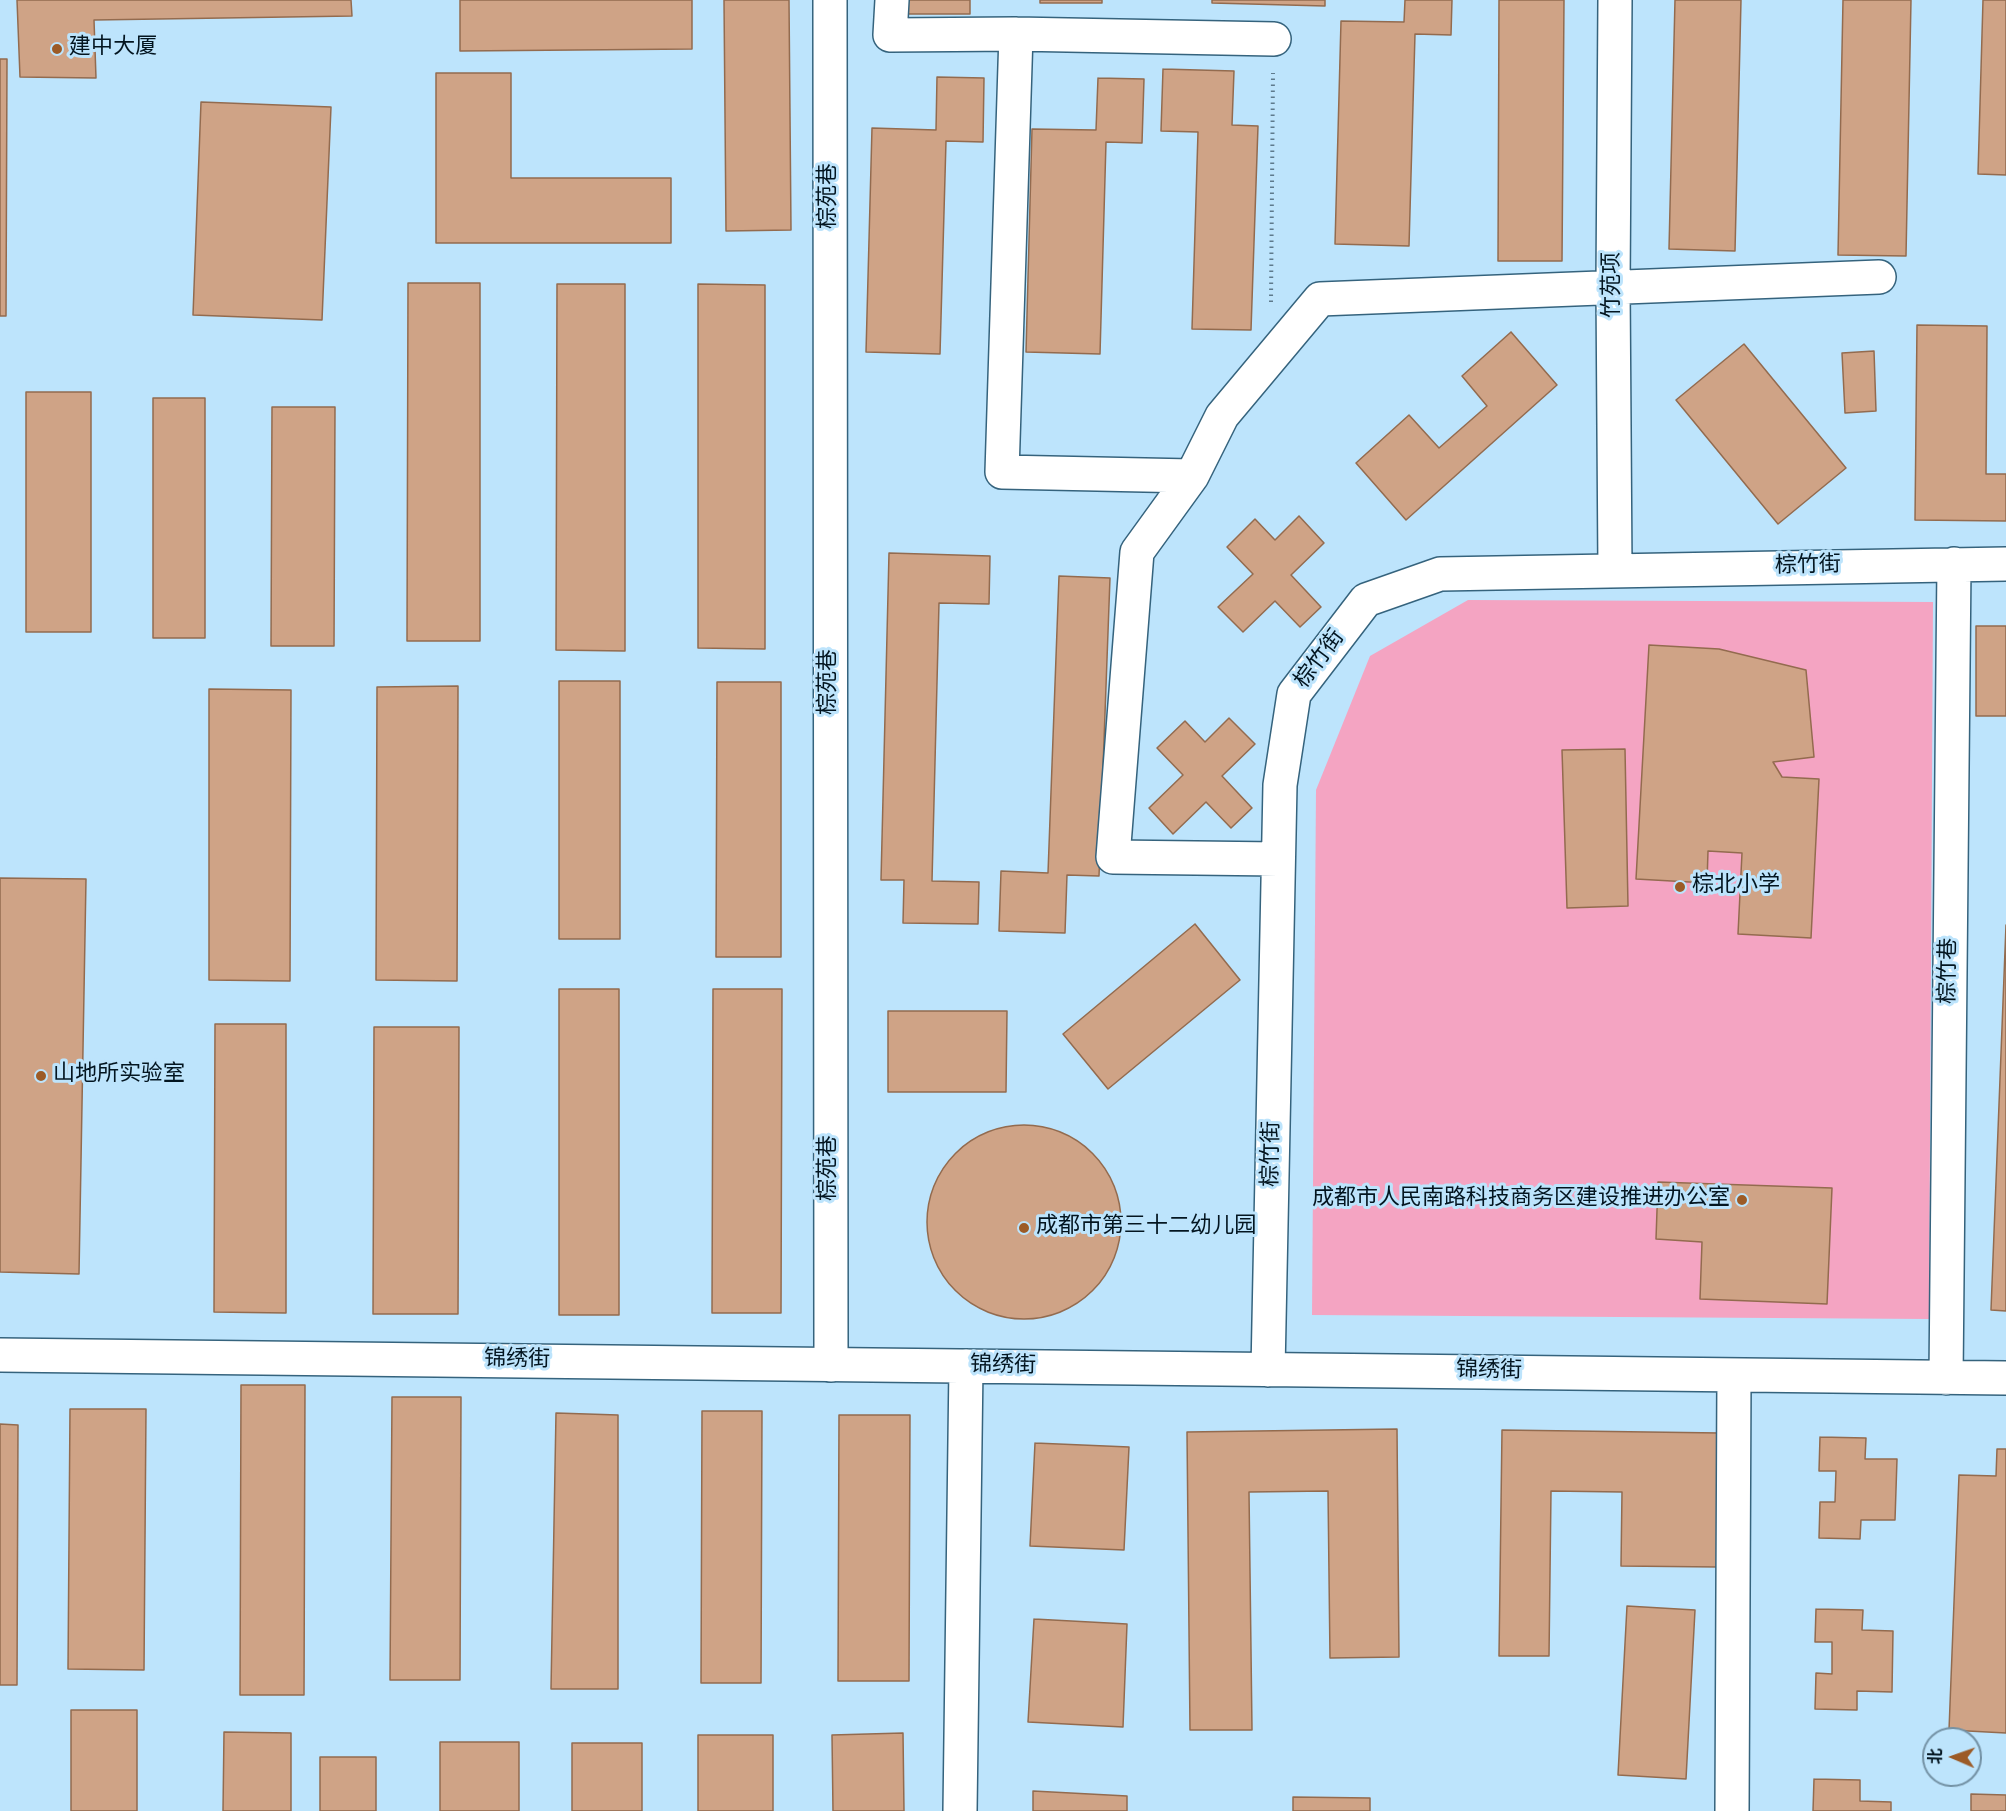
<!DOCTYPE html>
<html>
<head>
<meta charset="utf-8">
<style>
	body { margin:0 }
	#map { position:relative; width:2006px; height:1811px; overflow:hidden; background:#bde4fc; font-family:Spectral,"Noto Sans SC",serif }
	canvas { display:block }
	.north { position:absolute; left:1922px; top:1727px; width:60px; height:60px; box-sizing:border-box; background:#bde4fc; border:2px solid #7391a4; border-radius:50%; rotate:272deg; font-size:16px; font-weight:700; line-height:24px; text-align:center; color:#031520 }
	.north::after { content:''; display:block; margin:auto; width:21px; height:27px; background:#9c5b27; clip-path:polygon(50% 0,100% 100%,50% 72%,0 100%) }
</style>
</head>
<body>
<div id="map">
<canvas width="2006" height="1811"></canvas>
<div class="north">北</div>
</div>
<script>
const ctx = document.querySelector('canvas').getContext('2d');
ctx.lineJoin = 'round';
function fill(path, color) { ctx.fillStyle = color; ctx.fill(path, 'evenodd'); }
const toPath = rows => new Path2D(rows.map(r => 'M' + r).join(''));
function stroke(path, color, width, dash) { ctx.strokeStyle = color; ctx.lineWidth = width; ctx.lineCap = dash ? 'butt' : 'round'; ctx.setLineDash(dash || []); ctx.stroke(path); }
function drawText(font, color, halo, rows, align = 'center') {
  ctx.font = font + ' Spectral,"Noto Sans SC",serif'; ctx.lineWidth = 6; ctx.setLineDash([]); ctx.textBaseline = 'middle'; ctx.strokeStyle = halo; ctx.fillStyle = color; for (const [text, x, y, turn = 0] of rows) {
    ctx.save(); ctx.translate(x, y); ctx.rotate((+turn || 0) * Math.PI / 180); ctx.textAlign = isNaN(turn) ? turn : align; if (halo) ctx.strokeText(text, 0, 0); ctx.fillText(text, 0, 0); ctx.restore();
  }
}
fill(toPath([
	[1468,600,1933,602,1929,1319,1312,1315,1316,790,1370,656]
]), '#f4a4c2');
const building = toPath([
	[17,0,351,0,352,16,94,20,96,78,20,77,17,0],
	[460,0,692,0,692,49,460,51,460,0],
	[724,0,789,0,791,230,726,231,724,0],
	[908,0,970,0,970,14,908,14,908,0],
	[1040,0,1102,0,1102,3,1040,3,1040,0],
	[1212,0,1325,0,1325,6,1212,3,1212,0],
	[1405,0,1452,0,1451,35,1415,34,1409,246,1335,244,1341,21,1404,22,1405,0],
	[1499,0,1564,0,1562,261,1498,261,1499,0],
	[1675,0,1741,0,1735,251,1669,249,1675,0],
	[1843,0,1911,0,1906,256,1838,255,1843,0],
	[1983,0,2006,0,2006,175,1978,174,1983,0],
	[0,59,7,59,6,316,0,316,0,59],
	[1163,69,1234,71,1232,125,1258,126,1251,330,1192,329,1198,132,1161,131,1163,69],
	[436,73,511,73,511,178,671,178,671,243,436,243,436,73],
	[937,77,984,78,983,142,946,141,940,354,866,352,872,128,936,130,937,77],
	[1098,78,1144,79,1142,143,1106,142,1100,354,1026,352,1032,129,1096,130,1098,78],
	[201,102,331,107,322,320,193,315,201,102],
	[408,283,480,283,480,641,407,641,408,283],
	[557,284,625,284,625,651,556,650,557,284],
	[698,284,765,285,765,649,698,648,698,284],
	[1917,325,1987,326,1986,474,2006,474,2006,521,1915,520,1917,325],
	[1511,332,1557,385,1406,520,1356,463,1409,415,1439,448,1487,406,1462,376,1511,332],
	[1744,344,1846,468,1778,524,1676,400,1744,344],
	[1874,351,1876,411,1845,413,1842,353,1874,351],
	[26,392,91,392,91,632,26,632,26,392],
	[153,398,205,398,205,638,153,638,153,398],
	[272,407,335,407,334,646,271,646,272,407],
	[1299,516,1324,543,1291,575,1321,607,1300,627,1275,601,1243,632,1218,607,1253,574,1227,547,1255,519,1275,540,1299,516],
	[889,553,990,556,989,604,939,603,932,881,979,882,978,924,903,923,904,880,881,880,889,553],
	[1059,576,1110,578,1099,876,1067,875,1065,933,999,931,1001,871,1048,873,1059,576],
	[1976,626,2006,626,2006,716,1976,716,1976,626],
	[1649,645,1719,649,1806,670,1814,757,1773,762,1782,777,1819,779,1811,938,1738,934,1742,853,1708,851,1707,883,1636,879,1649,645],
	[559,681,620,681,620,939,559,939,559,681],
	[717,682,781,682,781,957,716,957,717,682],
	[458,686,457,981,376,980,377,687,458,686],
	[209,689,291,690,290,981,209,980,209,689],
	[1229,718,1255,744,1222,776,1252,808,1231,828,1206,802,1173,834,1149,808,1183,775,1157,748,1185,721,1205,742,1229,718],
	[1625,749,1628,906,1567,908,1562,750,1625,749],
	[0,878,86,879,79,1274,0,1272,0,878],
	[1195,924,1240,980,1108,1089,1063,1034,1195,924],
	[2006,925,2006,1311,1991,1310,2006,925],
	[559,989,619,989,619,1315,559,1315,559,989],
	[713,989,782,989,781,1313,712,1313,713,989],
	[888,1011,1007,1011,1006,1092,888,1092,888,1011],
	[215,1024,286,1024,286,1313,214,1312,215,1024],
	[374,1027,459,1027,458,1314,373,1314,374,1027],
	'927 1222a97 97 0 1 1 194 0a97 97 0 1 1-194 0Z',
	[1658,1182,1832,1188,1827,1304,1700,1299,1702,1242,1656,1239,1658,1182],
	[241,1385,305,1385,304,1695,240,1695,241,1385],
	[392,1397,461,1397,460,1680,390,1680,392,1397],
	[70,1409,146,1409,144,1670,68,1669,70,1409],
	[702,1411,762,1411,761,1683,701,1683,702,1411],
	[556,1413,618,1415,618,1689,551,1689,556,1413],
	[839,1415,910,1415,909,1681,838,1681,839,1415],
	[0,1424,18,1425,17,1685,0,1685,0,1424],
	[1397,1429,1399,1657,1330,1658,1328,1491,1249,1492,1252,1730,1190,1730,1187,1432,1397,1429],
	[1502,1430,1720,1433,1718,1567,1621,1566,1622,1492,1551,1491,1549,1656,1499,1656,1502,1430],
	[1820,1437,1866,1438,1865,1459,1897,1459,1895,1520,1861,1520,1860,1539,1819,1538,1820,1502,1835,1502,1836,1471,1819,1471,1820,1437],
	[1035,1443,1129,1447,1124,1550,1030,1546,1035,1443],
	[1997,1449,2006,1449,2006,1733,1949,1730,1959,1475,1996,1476,1997,1449],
	[1627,1606,1695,1610,1686,1779,1618,1775,1627,1606],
	[1816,1609,1863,1610,1862,1630,1893,1631,1892,1692,1857,1691,1857,1710,1815,1709,1816,1673,1832,1674,1832,1642,1815,1642,1816,1609],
	[1034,1619,1127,1624,1123,1727,1028,1722,1034,1619],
	[71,1710,137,1710,137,1811,71,1811,71,1710],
	[224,1732,291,1733,291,1811,223,1811,224,1732],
	[903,1733,904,1811,833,1811,832,1735,903,1733],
	[698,1735,773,1735,773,1811,698,1811,698,1735],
	[440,1742,519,1742,519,1811,440,1811,440,1742],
	[572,1743,642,1743,642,1811,572,1811,572,1743],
	[320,1757,376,1757,376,1811,320,1811,320,1757],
	[1814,1779,1860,1780,1860,1801,1891,1802,1891,1811,1813,1811,1814,1779],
	[1033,1791,1127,1796,1127,1811,1033,1811,1033,1791],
	[1971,1794,2006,1795,2006,1811,1971,1811,1971,1794],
	[1293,1797,1370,1798,1370,1811,1293,1811,1293,1797]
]);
fill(building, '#cfa386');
stroke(building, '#936b4f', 1.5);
const minor = toPath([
	[892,0,890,35,1016,34,1274,39],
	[1016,34,1002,472,1192,476],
	[1615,571,1613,286,1615,0],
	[1278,859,1113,857,1137,552,1192,476,1222,416,1320,299,1879,277],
	[0,1355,2006,1378],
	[1268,1370,1280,785,1294,694,1366,600,1440,574,2006,564],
	[1946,1378,1954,564],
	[960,1811,966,1366],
	[1732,1811,1734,1375]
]);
const tertiary = toPath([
	[830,0,831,1365]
]);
stroke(minor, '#35637d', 36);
stroke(tertiary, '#35637d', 36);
stroke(toPath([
	[1271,302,1273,73]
]), '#5e7a8c', 4, [1.5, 4.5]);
stroke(minor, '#fff', 33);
stroke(tertiary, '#fff', 33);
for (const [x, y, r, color] of [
	[57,49,6,"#9c5b27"],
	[1680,887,6,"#9c5b27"],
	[41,1076,6,"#9c5b27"],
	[1742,1200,6,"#9c5b27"],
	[1024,1228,6,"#9c5b27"]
]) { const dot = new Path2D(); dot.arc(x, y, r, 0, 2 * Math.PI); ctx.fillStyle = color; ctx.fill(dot); stroke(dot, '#bde4fc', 2); }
drawText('22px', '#031520', '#bde4fc', [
	["建中大厦",69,49],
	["棕北小学",1692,887],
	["山地所实验室",53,1076],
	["成都市人民南路科技商务区建设推进办公室",1730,1200,"right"],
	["成都市第三十二幼儿园",1036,1228]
], 'left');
drawText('22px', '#031520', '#bde4fc', [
	["棕苑巷",830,196,-90],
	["竹苑项",1614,285,-90],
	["棕竹街",1808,567,-1],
	["棕竹街",1321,660,-53],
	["棕苑巷",830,682,-90],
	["棕竹巷",1950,971,-89],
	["棕竹街",1273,1154,-89],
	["棕苑巷",830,1168,-90],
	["锦绣街",517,1361,1],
	["锦绣街",1003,1367,1],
	["锦绣街",1489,1372,1]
]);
</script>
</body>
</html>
